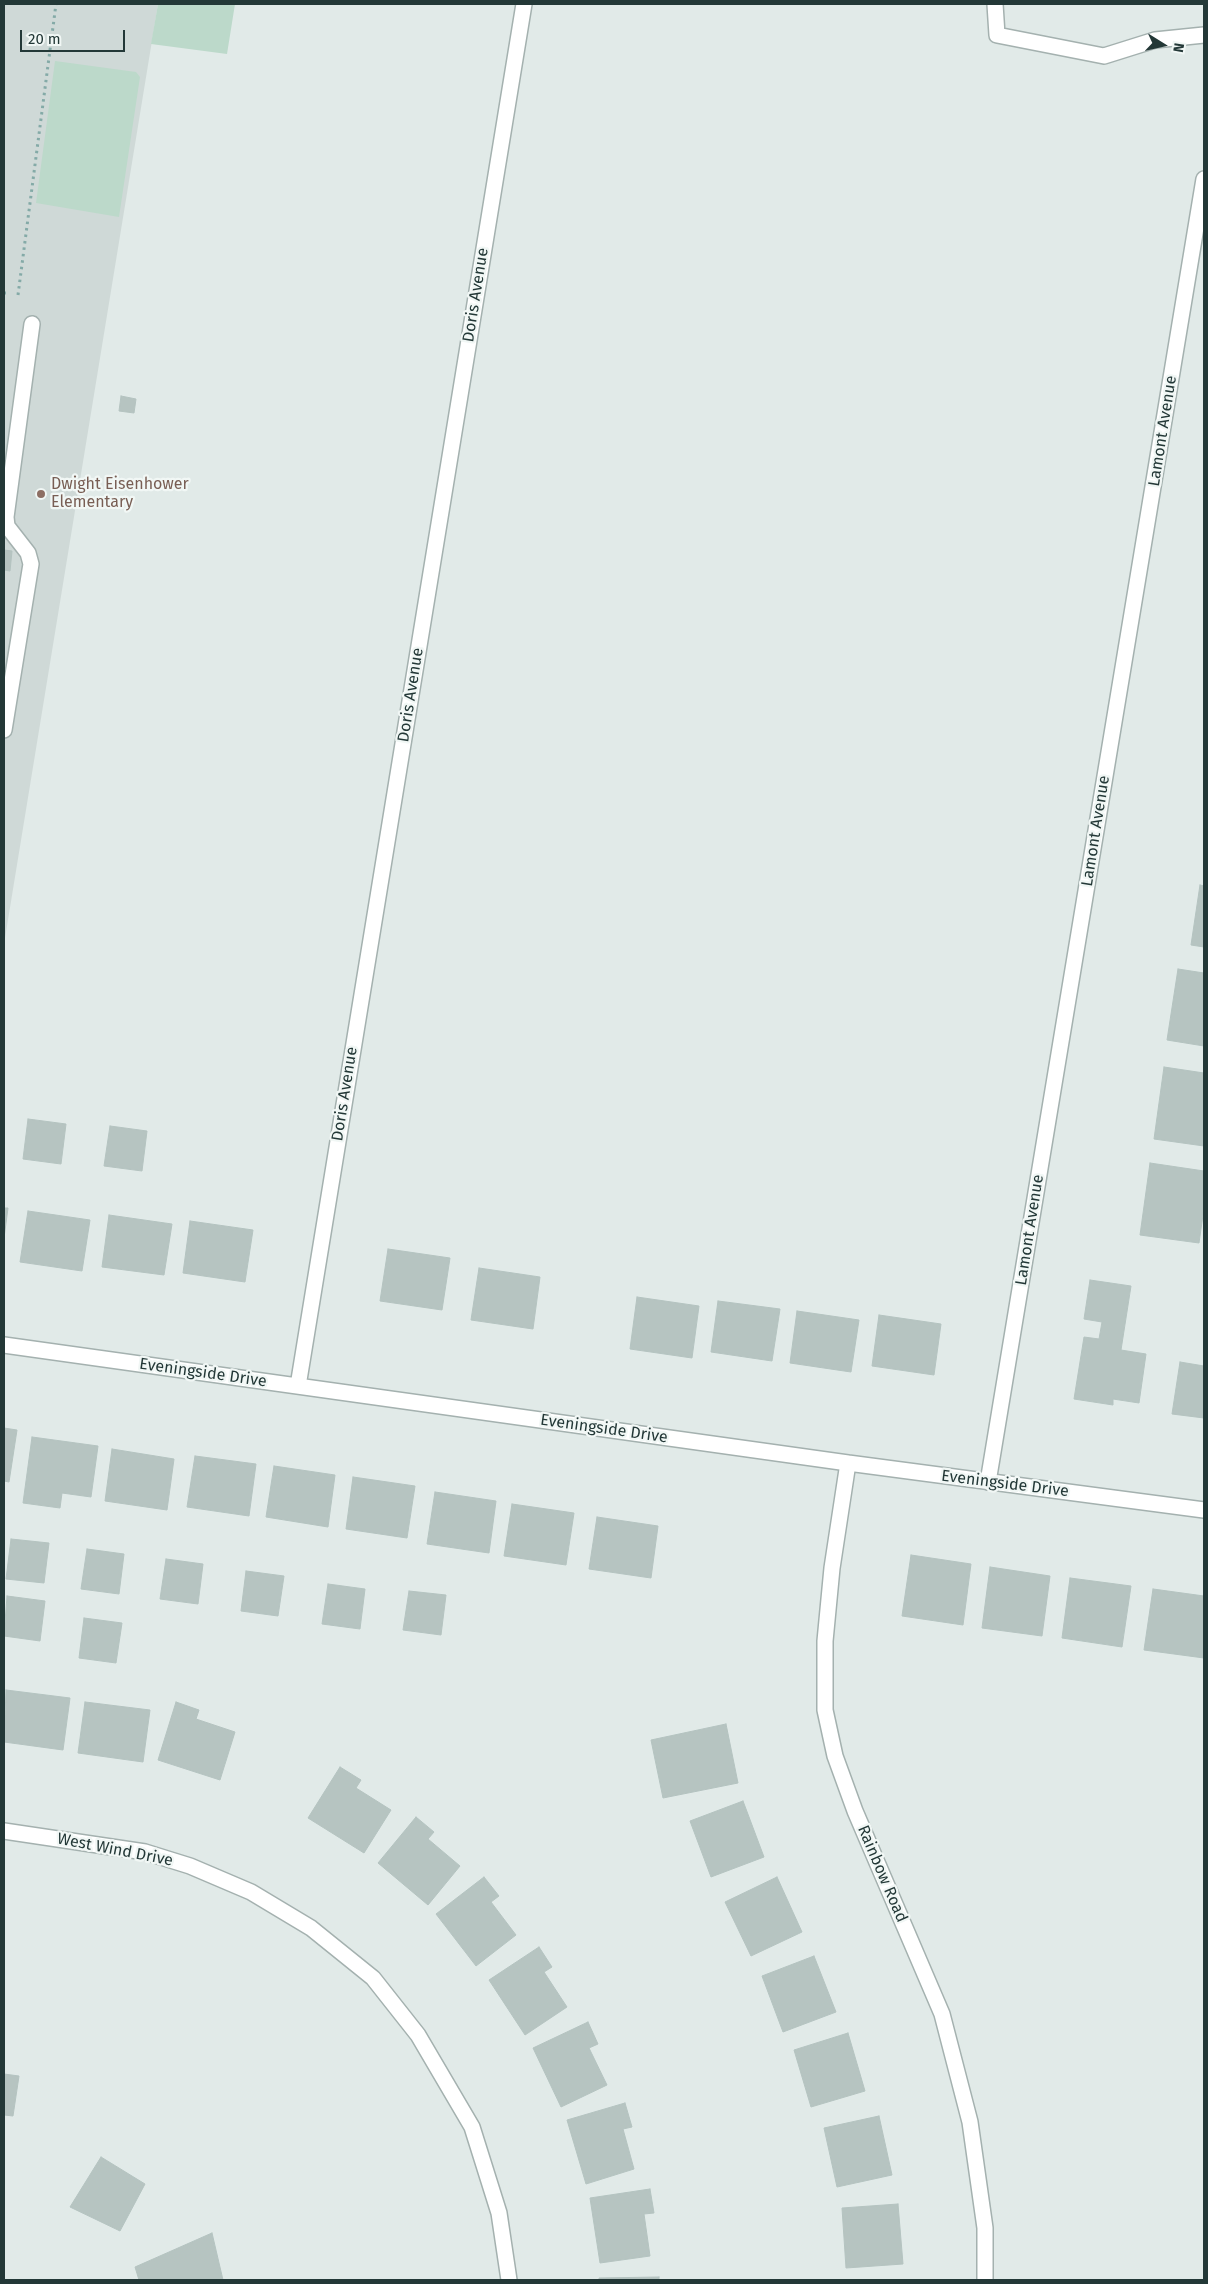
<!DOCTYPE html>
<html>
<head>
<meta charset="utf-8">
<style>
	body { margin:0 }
	#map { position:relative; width:1208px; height:2284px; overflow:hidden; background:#e1eae8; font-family:"Fira Sans",sans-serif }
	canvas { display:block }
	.frame { position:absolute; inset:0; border:5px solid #233837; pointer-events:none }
	.north { position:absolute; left:1138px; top:20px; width:50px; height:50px; -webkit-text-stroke:4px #f1f7f5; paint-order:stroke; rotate:100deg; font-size:14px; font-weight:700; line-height:20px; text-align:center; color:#233837 }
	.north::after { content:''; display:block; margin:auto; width:18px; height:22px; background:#233837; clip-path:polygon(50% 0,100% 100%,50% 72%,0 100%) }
	.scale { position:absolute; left:20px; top:30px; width:105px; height:22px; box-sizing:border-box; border:2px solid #233837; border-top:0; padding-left:6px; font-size:15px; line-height:18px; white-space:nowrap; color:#233837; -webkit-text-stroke:4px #f1f7f5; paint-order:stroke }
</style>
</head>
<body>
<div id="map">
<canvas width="1208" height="2284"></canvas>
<div class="frame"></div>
<div class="north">N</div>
<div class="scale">20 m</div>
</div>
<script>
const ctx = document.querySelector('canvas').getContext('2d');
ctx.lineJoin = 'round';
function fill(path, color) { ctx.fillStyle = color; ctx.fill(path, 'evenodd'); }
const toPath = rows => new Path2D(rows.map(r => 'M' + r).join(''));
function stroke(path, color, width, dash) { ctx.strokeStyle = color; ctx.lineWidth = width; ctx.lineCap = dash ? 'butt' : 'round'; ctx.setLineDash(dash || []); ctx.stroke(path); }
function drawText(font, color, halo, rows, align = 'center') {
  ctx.font = font + ' "Fira Sans",sans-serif'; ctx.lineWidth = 4.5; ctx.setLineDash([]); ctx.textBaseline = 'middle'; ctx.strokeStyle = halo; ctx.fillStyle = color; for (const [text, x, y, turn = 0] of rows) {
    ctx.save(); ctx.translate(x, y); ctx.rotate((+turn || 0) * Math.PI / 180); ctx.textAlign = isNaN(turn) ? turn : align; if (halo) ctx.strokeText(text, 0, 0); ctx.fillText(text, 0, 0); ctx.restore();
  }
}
fill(toPath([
	[4,4,158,4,4,944]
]), '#cfd9d7');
fill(toPath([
	[158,4,235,4,227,54,151,44],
	[55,61,136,72,140,77,119,217,36,203]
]), '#bcd9ca');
const building = toPath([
	[121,396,136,399,134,413,119,411,121,396],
	[4,550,12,551,10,571,4,570,4,550],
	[1200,885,1204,886,1204,947,1191,945,1200,885],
	[1178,969,1204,973,1204,1046,1167,1040,1178,969],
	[1164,1067,1204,1073,1204,1146,1154,1139,1164,1067],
	[28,1119,66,1124,61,1164,23,1159,28,1119],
	[110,1126,147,1131,142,1171,104,1166,110,1126],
	[1150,1163,1204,1171,1204,1208,1199,1243,1140,1235,1150,1163],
	[4,1208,8,1208,4,1238,4,1208],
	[28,1211,90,1220,82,1271,20,1262,28,1211],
	[109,1215,172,1224,164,1275,102,1267,109,1215],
	[190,1221,253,1230,245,1282,183,1273,190,1221],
	[388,1249,450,1258,442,1310,380,1301,388,1249],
	[479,1268,540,1277,533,1329,471,1320,479,1268],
	[1090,1280,1131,1286,1121,1350,1146,1354,1139,1403,1113,1399,1113,1405,1074,1399,1084,1337,1099,1339,1102,1322,1084,1319,1090,1280],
	[637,1297,699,1306,692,1358,630,1349,637,1297],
	[718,1301,780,1309,772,1361,711,1352,718,1301],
	[797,1311,859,1320,851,1372,790,1363,797,1311],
	[879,1315,941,1324,934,1375,872,1366,879,1315],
	[1180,1362,1204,1366,1204,1418,1172,1414,1180,1362],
	[4,1428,17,1430,9,1482,4,1481,4,1428],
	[32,1437,98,1446,91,1497,62,1493,60,1508,23,1503,32,1437],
	[112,1449,174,1459,167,1510,105,1501,112,1449],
	[195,1456,256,1464,249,1516,187,1507,195,1456],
	[274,1466,335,1475,328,1527,266,1517,274,1466],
	[353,1477,415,1486,407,1538,346,1529,353,1477],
	[435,1492,496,1501,489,1553,427,1544,435,1492],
	[512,1504,574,1513,566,1565,504,1556,512,1504],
	[597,1517,658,1526,651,1578,589,1569,597,1517],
	[11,1539,49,1543,44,1583,6,1579,11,1539],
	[87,1549,124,1554,119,1594,81,1589,87,1549],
	[911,1555,971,1564,963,1625,902,1616,911,1555],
	[166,1559,203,1564,198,1604,160,1599,166,1559],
	[990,1567,1050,1576,1042,1636,982,1628,990,1567],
	[246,1571,284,1576,278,1616,241,1611,246,1571],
	[1070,1578,1131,1586,1122,1647,1062,1638,1070,1578],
	[328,1584,365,1589,360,1629,322,1624,328,1584],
	[1153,1589,1204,1596,1204,1658,1144,1650,1153,1589],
	[409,1591,446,1595,441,1635,403,1630,409,1591],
	[7,1596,45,1601,40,1641,4,1636,7,1596],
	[84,1618,122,1623,116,1663,79,1658,84,1618],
	[6,1690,70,1698,63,1750,4,1742,6,1690],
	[85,1702,150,1710,143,1762,78,1753,85,1702],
	[176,1702,199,1710,196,1719,235,1732,220,1780,158,1760,176,1702],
	[726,1724,738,1783,663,1798,651,1740,726,1724],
	[340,1767,361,1780,356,1788,391,1810,364,1853,308,1818,340,1767],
	[743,1801,764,1857,711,1877,690,1821,743,1801],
	[416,1817,434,1832,428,1839,460,1866,428,1905,378,1863,416,1817],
	[484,1877,499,1896,491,1902,516,1935,476,1966,436,1914,484,1877],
	[777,1877,802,1932,751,1956,725,1902,777,1877],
	[539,1947,552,1967,544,1972,567,2007,525,2035,489,1980,539,1947],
	[814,1956,836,2012,783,2032,762,1976,814,1956],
	[588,2022,598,2044,589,2048,607,2085,561,2107,533,2048,588,2022],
	[848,2033,865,2091,811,2107,794,2050,848,2033],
	[4,2074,19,2076,13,2116,4,2115,4,2074],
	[625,2103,632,2127,623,2129,634,2169,586,2184,567,2120,625,2103],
	[879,2116,892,2175,837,2187,824,2128,879,2116],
	[101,2157,145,2184,120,2231,70,2207,101,2157],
	[650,2189,654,2213,644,2214,650,2256,600,2263,590,2198,650,2189],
	[898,2204,903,2264,846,2268,842,2208,898,2204],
	[212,2233,223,2280,139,2280,135,2267,212,2233],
	[659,2277,659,2280,599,2280,599,2278,659,2277]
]);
fill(building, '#b6c4c1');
stroke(building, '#b4c3c0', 1);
const minor = toPath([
	[995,4,997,35,1104,56,1155,40,1204,35],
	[4,730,31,564,28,553,7,526,6,517,32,324],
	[4,1345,848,1463,1204,1510],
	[298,1386,524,4],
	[848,1463,832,1568,825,1641,825,1710,835,1756,855,1811,942,2014,970,2122,985,2228,985,2280],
	[988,1482,1204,179],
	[4,1831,145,1852,190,1866,251,1892,311,1928,373,1978,418,2035,472,2127,499,2213,509,2280]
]);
stroke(minor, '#a4b1af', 18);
stroke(toPath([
	[4,293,6,293],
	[18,295,56,4]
]), '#84aaa7', 3, [2.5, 4]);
stroke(minor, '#fff', 15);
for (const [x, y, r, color] of [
	[41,494,5,"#8d6e63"]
]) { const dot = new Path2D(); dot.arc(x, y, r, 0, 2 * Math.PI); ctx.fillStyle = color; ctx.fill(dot); stroke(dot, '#f1f7f5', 2); }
drawText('16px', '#233837', '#f1f7f5', [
	["Doris Avenue",476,295,-81],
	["Lamont Avenue",1163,431,-81],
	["Doris Avenue",411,695,-81],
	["Lamont Avenue",1096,831,-81],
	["Doris Avenue",345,1094,-81],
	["Lamont Avenue",1030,1230,-81],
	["Eveningside Drive",203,1373,8],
	["Eveningside Drive",604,1429,8],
	["Eveningside Drive",1005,1484,7],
	["West Wind Drive",115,1850,11],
	["Rainbow Road",882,1874,67]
]);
drawText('16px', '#785e54', '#f1f7f5', [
	["Dwight Eisenhower",51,485],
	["Elementary",51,503]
], 'left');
</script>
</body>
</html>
